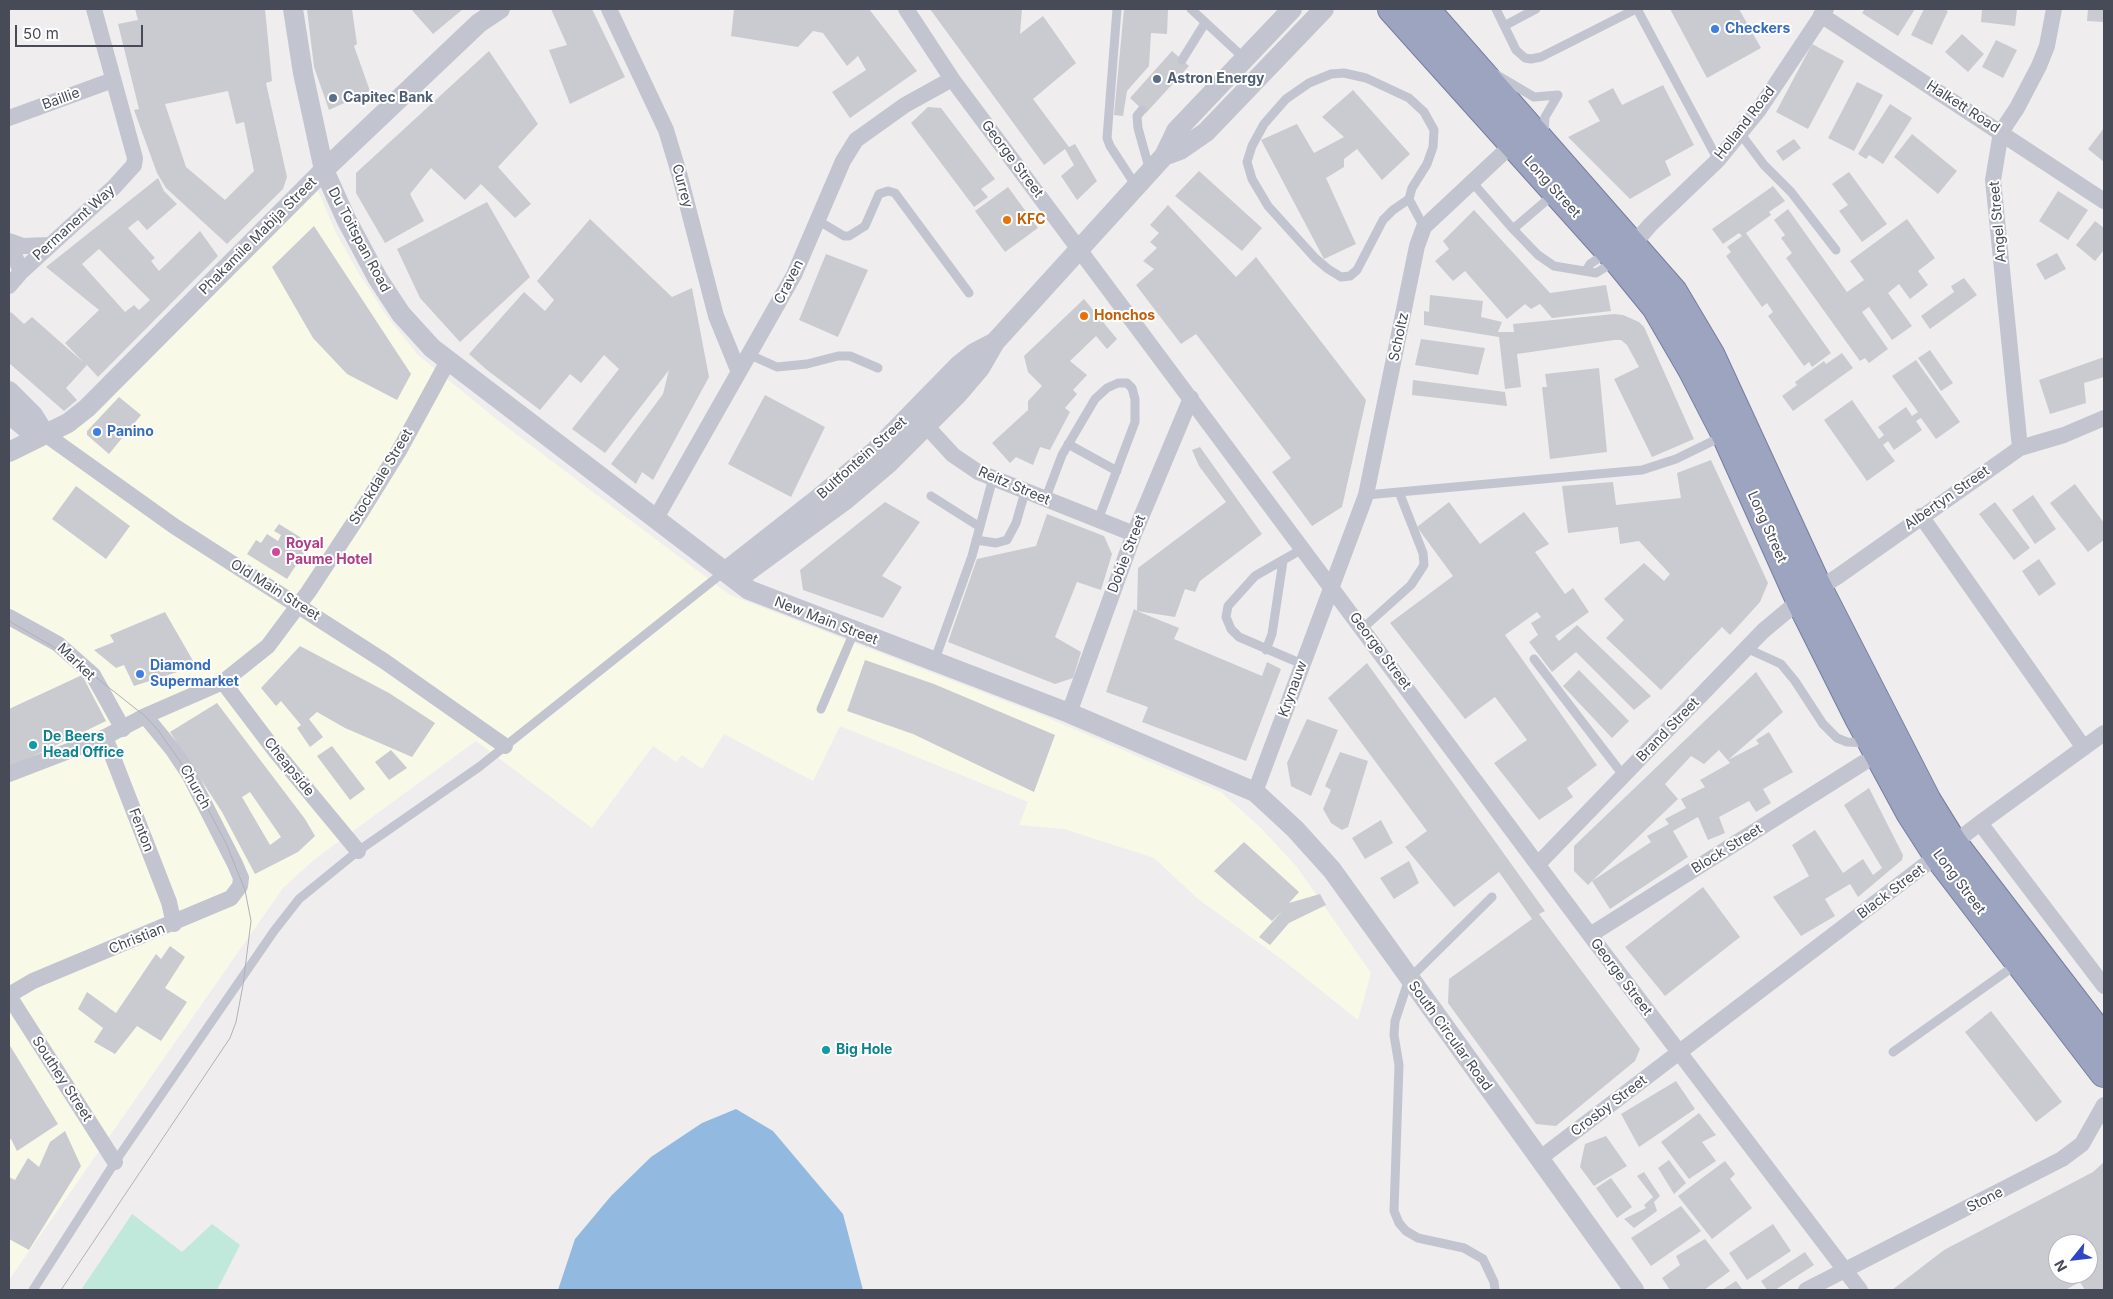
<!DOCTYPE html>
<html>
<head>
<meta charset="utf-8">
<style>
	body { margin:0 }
	#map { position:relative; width:2113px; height:1299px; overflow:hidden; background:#efeded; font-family:Inter,sans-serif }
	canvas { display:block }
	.frame { position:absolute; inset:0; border:10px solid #474b58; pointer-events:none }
	.north { position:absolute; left:2048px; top:1234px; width:50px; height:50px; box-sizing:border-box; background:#fff; border:1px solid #b5b7bc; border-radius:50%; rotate:241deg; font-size:14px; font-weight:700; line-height:20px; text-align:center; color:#474b58 }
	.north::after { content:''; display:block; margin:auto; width:18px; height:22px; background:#2f47c7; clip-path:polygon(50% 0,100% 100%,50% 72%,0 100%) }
	.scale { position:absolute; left:15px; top:25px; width:128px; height:22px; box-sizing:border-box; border:2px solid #474b58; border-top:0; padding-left:6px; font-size:15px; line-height:18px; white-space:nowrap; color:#474b58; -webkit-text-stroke:4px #fff; paint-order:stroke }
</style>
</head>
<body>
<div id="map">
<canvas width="2113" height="1299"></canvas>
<div class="frame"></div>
<div class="north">N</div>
<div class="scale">50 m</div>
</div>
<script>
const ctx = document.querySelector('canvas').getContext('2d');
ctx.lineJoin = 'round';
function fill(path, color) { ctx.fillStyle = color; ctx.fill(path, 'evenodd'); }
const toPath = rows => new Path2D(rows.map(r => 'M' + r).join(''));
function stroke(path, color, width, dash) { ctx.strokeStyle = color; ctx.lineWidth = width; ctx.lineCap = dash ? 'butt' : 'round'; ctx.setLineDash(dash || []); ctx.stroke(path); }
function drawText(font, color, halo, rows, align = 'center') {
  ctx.font = font + ' Inter,sans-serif'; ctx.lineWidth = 4; ctx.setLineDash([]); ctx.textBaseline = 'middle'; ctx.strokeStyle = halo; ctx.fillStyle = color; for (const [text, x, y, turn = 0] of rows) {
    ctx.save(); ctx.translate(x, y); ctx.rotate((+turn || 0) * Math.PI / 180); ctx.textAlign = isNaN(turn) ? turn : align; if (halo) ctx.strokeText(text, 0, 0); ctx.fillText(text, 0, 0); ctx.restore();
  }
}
fill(toPath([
	[317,188,336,233,358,272,386,315,418,355,500,422,730,595,1041,715,1221,792,1261,828,1297,867,1371,973,1358,1020,1284,961,1198,899,1154,858,1064,829,1019,825,1028,802,840,726,813,781,724,734,702,769,682,755,676,762,653,746,592,828,476,741,315,859,283,888,9,1280,9,462,30,451]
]), '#f9f9e7');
fill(toPath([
	[132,1214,182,1252,212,1224,240,1245,217,1290,81,1290]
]), '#c0e8db');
fill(toPath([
	[736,1109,773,1131,843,1214,863,1290,558,1290,575,1239,611,1196,651,1157,702,1123]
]), '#92bae0');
fill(toPath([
	[135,9,265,9,272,81,266,83,287,177,283,189,227,244,166,188,157,173,134,110,139,109,118,24,138,20],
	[228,91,236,124,244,122,254,171,225,200,186,167,165,104],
	[307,9,352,9,357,44,354,46,370,91,329,110,314,67],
	[411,9,463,9,433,34],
	[551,9,592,9,625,77,570,104,549,50,567,45],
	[734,9,869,9,917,71,850,118,832,92,866,70,858,56,847,66,823,33,813,31,798,47,731,36],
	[930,9,1022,9,1020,34,1043,16,1076,63,1033,99,1069,147,1075,144,1097,181,1077,200,1061,176,1074,165,1065,149,1044,165],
	[1124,9,1168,9,1167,34,1151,33,1149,66,1127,91,1123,116,1114,115],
	[1670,9,1739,9,1761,48,1707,78],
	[1865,9,1915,9,1898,36,1862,13],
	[1924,9,1943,9,1948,11,1932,45,1911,35],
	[1982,9,2017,9,2015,26,1981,22],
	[2088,9,2104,9,2104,22,2087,21],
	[1962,34,1984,54,1968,72,1945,52],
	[1996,40,2017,50,2003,78,1982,67],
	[1812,44,1844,61,1808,129,1776,112],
	[489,51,538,124,498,167,531,204,515,218,481,184,465,200,431,168,410,194,424,221,385,243,356,193,356,173],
	[1172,51,1189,66,1146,113,1130,98],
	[1857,82,1883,95,1854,151,1828,138],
	[1663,85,1694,145,1665,161,1671,175,1630,199,1568,137,1600,121,1588,101,1613,88,1622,105],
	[1353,90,1410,154,1382,180,1357,149,1344,159,1344,167,1326,178,1356,244,1324,259,1261,140,1297,124,1314,153,1344,137,1322,117],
	[1890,104,1912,118,1883,164,1869,155,1866,159,1858,154],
	[928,107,941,108,995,179,981,189,988,197,974,207,911,123],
	[2104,128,2104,162,2088,149],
	[1912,134,1957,171,1938,194,1894,157],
	[1794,139,1801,148,1783,161,1776,151],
	[1199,171,1262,228,1242,251,1175,196],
	[1849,172,1887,224,1862,242,1839,211,1848,205,1832,184],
	[158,178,164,191,177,204,147,230,138,220,128,228,155,258,151,261,159,271,200,231,218,256,98,377,87,365,66,388,77,400,64,411,9,363,9,314,11,312,24,324,32,317,83,362,65,343,99,310,46,267],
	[99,249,150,300,139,310,134,305,125,312,82,264],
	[1773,186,1785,201,1769,212,1771,215,1746,233,1831,353,1812,367,1809,362,1804,366,1768,316,1773,312,1767,303,1762,307,1726,256,1731,252,1727,247,1742,236,1739,233,1723,244,1712,229],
	[1008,187,1038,228,1005,252,975,211],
	[2058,191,2088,210,2068,240,2039,221],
	[487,202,530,277,460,342,420,298,397,249],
	[1168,205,1236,277,1256,257,1366,400,1342,507,1312,526,1272,472,1291,458,1196,334,1181,344,1136,285,1154,269,1143,261,1157,248,1150,242,1159,233,1150,225],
	[1788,209,1847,292,1864,280,1850,261,1907,219,1935,258,1918,271,1928,285,1910,299,1899,284,1888,293,1912,326,1892,340,1869,307,1862,312,1888,349,1869,363,1865,358,1860,361,1786,258,1792,253,1781,238,1785,235,1774,220],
	[1474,210,1550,293,1606,285,1611,311,1552,318,1540,304,1531,309,1525,304,1507,319,1465,271,1453,281,1435,261,1449,249,1443,241],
	[590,219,672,297,692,288,709,377,653,480,642,472,636,484,611,464,663,394,669,370,605,453,572,429,619,369,604,355,581,383,570,374,540,410,487,370,469,354,524,292,545,311,554,300,537,281],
	[2095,221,2104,228,2104,250,2095,261,2076,245],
	[314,226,411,374,397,400,347,374,313,338,272,267],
	[2057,253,2066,269,2045,280,2036,264],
	[826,254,868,270,838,337,799,320],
	[1964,278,1977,295,1930,329,1921,316,1954,292,1951,286],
	[1430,295,1483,301,1481,317,1502,322,1498,332,1514,332,1513,324,1614,314,1623,315,1639,322,1644,327,1694,439,1652,457,1614,379,1639,367,1627,345,1621,340,1614,340,1517,354,1521,387,1505,389,1499,337,1424,325,1424,311,1429,312],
	[1084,299,1117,339,1107,349,1096,336,1070,361,1087,375,1073,390,1077,394,1065,408,1070,412,1050,450,1040,447,1033,465,1016,457,1010,463,992,443,1028,410,1028,401,1042,386,1028,372,1024,356],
	[1421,339,1485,348,1478,375,1415,365],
	[1930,350,1953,383,1941,391,1918,358],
	[1842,353,1853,368,1793,411,1782,396,1797,385,1795,382,1824,361,1826,364],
	[2104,357,2104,377,2084,383,2086,403,2050,414,2039,380],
	[1916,360,1960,422,1936,439,1921,418,1916,421,1922,430,1894,450,1888,441,1883,445,1895,461,1867,481,1824,420,1852,400,1879,439,1884,435,1878,427,1906,407,1912,416,1918,412,1892,376],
	[1599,368,1607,452,1550,459,1542,387,1547,387,1545,374],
	[1413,380,1505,392,1507,406,1412,395],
	[765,395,825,427,791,497,728,464],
	[119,397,141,415,109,454,87,435,87,431],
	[1200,447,1262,534,1200,581,1195,592,1185,589,1175,617,1137,611,1179,628,1174,639,1262,676,1267,662,1281,669,1246,761,1142,722,1148,707,1106,692,1134,609,1137,611,1138,568,1226,502,1199,466,1192,450],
	[1711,460,1768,583,1760,602,1730,635,1722,627,1661,690,1606,638,1624,620,1604,599,1644,563,1664,581,1670,574,1639,541,1620,544,1618,527,1568,533,1562,486,1613,482,1616,505,1681,498,1677,473],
	[2075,484,2104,523,2104,540,2088,552,2050,503],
	[76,486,130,526,106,559,52,519],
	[2033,495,2056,529,2035,544,2012,510],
	[885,502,920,522,882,576,902,587,883,618,803,590,800,570],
	[1449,502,1480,544,1524,512,1549,544,1535,552,1565,594,1573,588,1589,612,1555,636,1559,641,1577,625,1651,696,1634,710,1576,652,1552,672,1529,642,1538,635,1531,623,1541,617,1537,612,1505,635,1597,765,1567,788,1573,797,1539,820,1494,763,1527,740,1495,697,1465,719,1390,623,1453,576,1417,527],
	[1995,502,2030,548,2014,560,1979,514],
	[1047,514,1104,536,1112,554,1101,590,1077,582,1055,637,1081,652,1073,678,1055,684,948,642,977,559,1036,546],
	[279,524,308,542,304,548,306,550,287,579,247,554,256,540,261,543,267,534,278,541,281,535,274,531],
	[2039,559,2056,584,2039,596,2022,571],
	[165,612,196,666,134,686,124,665,116,668,94,650,114,642,110,635],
	[300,646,389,693,435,723,412,757,345,728,317,712,309,719,323,737,310,747,297,728,301,725,281,701,276,706,261,688],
	[865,660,934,684,1055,735,1034,792,913,734,847,711],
	[1367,663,1545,911,1539,914,1640,1049,1635,1061,1556,1126,1536,1124,1448,1003,1449,979,1532,919,1499,872,1454,907,1405,847,1427,831,1328,698],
	[1579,670,1629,721,1612,738,1563,686],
	[1756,672,1783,712,1728,760,1759,744,1756,740,1769,732,1793,772,1763,789,1771,803,1756,812,1749,801,1719,817,1725,833,1708,840,1698,817,1673,831,1688,857,1610,909,1592,881,1588,885,1574,871,1574,846],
	[1719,750,1730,763,1700,780,1705,787,1681,799,1686,808,1665,819,1669,824,1647,836,1651,842,1592,881,1678,799,1665,784,1691,756,1704,764],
	[82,675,106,721,9,768,9,709],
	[217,703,305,819,315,836,298,852,255,874,222,812,170,732],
	[250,792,281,837,270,845,242,797],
	[1307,719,1338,730,1311,796,1291,786,1287,763],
	[332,746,365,789,350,800,317,756],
	[391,750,407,768,389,780,375,762],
	[1340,752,1368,761,1348,827,1342,830,1331,823,1323,809,1331,790,1325,786],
	[1869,788,1903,855,1902,860,1858,897,1850,884,1825,899,1835,916,1801,936,1773,897,1809,876,1792,845,1815,830,1843,873,1863,859,1873,875,1882,868,1844,805],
	[1381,820,1393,843,1365,859,1352,838],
	[1244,842,1299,892,1289,903,1320,894,1326,905,1289,923,1270,945,1259,937,1283,910,1272,921,1214,871],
	[1409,861,1419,883,1394,899,1380,878],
	[1703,887,1740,937,1665,996,1625,947],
	[170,946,185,957,165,988,187,1002,161,1041,137,1026,115,1054,94,1042,103,1028,78,1009,87,992,116,1013,156,954,161,959],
	[1991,1011,2062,1102,2036,1122,1965,1032],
	[9,1044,58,1124,17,1151,11,1139,9,1140],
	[1676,1081,1695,1109,1639,1147,1621,1114],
	[1699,1113,1716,1135,1702,1142,1716,1161,1689,1179,1661,1142],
	[65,1131,81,1166,29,1250,9,1239,9,1177,15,1180,28,1158,39,1167,50,1142],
	[1606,1136,1627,1166,1594,1186,1580,1167,1585,1144],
	[1669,1160,1686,1183,1674,1194,1658,1168],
	[1725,1161,1735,1174,1730,1179,1752,1208,1712,1239,1678,1196],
	[2104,1162,2104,1290,2085,1290,2080,1282,2065,1290,1892,1290,1944,1250,2093,1172],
	[2058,1244,2088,1244,2088,1274,2058,1274],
	[1644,1172,1660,1196,1654,1202,1657,1211,1634,1228,1624,1219,1646,1208,1644,1205,1653,1197,1637,1176],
	[1611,1178,1632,1207,1617,1218,1596,1188],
	[1681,1206,1701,1231,1651,1266,1631,1238],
	[1773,1224,1791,1251,1747,1280,1729,1253],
	[1705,1239,1730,1271,1704,1290,1670,1290,1662,1278,1680,1265,1676,1256],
	[1805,1252,1814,1265,1775,1290,1767,1290,1761,1281],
	[1736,1281,1743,1290,1722,1290]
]), '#cacbd1');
const trunk = toPath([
	[1392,9,1621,264,1656,307,1692,369,1726,435,1800,600,1858,716,1911,814,1938,856,2104,1073],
	[1425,9,1673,292,1711,356,1818,588,1927,801,1953,843,2104,1040]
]);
stroke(trunk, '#767ea1', 30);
stroke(toPath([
	[1117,9,1107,138,1110,146,1136,186],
	[1191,9,1245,59],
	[1496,9,1516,50,1525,58,1531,59,1541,57,1636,9],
	[1637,9,1718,160],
	[1504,26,1536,9],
	[1182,60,1205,23],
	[1495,74,1534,97,1558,95],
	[1142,110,1137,116,1138,128,1150,171],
	[1740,133,1764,165,1791,192,1836,250],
	[1544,136,1545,117,1558,95],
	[1472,182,1513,229,1538,255,1554,266,1596,273,1614,262],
	[1409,199,1393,210,1383,220,1357,270,1350,276,1341,277,1328,269,1315,258,1268,206,1252,179,1247,162,1252,146,1264,124,1286,99,1309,83,1331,74,1344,73,1366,78,1409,98,1424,112,1434,130,1433,147,1427,164,1412,188,1409,199,1424,227],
	[817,220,844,236,849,236,865,226,879,194,888,191,895,193,969,293],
	[1513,229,1554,194],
	[1586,271,1590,264,1608,252],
	[748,354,777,367,807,364,838,356,850,356,878,368],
	[1068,444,1117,471],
	[1366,495,1642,470,1676,459,1723,436],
	[931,496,980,527],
	[1045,500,1062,455,1095,399,1107,388,1118,383,1127,383,1132,388,1135,399,1135,422,1098,520],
	[976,540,996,543,1007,540,1016,523,1025,492],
	[1363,628,1411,585,1424,565,1423,553,1399,492],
	[1746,648,1781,664,1795,681,1823,724,1837,738,1847,742,1868,743],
	[1266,650,1272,634,1283,561],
	[1534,659,1623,775],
	[934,662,972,556,993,478],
	[1302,664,1239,637,1231,629,1226,617,1228,606,1255,576,1304,548],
	[821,709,854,632],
	[1492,897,1409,979,1395,1021,1394,1035,1399,1065,1394,1211,1399,1223,1406,1231,1418,1238,1464,1248,1483,1259,1494,1282,1495,1290],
	[1893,1052,2017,964],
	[33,1290,115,1162,274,931,299,899,358,851,479,767,725,571]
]), '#c2c5d0', 9);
stroke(toPath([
	[609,9,666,130,679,173,716,316,738,370],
	[906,9,952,79,1590,935,1860,1290],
	[1821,15,2104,201],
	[9,118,113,80],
	[9,241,23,246,49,245],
	[9,241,21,272],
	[1627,252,1650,225,1718,160,1758,111,1826,9],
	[9,286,21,272,114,187,134,165,135,158,94,9],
	[918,417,953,455,978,472,1134,534],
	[45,434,174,526,384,661,505,746],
	[2020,448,1993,180,2001,132,2017,108,2039,66,2047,46,2054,9],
	[1921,516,2084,748],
	[656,518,794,275,843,161,856,140,905,105,952,79],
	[9,617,58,644,93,675,123,729],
	[223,682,276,752,358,851],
	[1069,713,1134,534,1191,398],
	[105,737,169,902,174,924],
	[9,774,105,737,145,716,223,682,268,646,309,591,361,512,400,449,448,361],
	[1255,792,1366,495,1417,246,1424,227,1518,139],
	[1980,823,2104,986],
	[1538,864,1763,631,1800,600,1837,577,2020,448,2064,435,2104,418],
	[1590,935,1863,763],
	[9,995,33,981,231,898,240,886,241,878,235,864,189,774,173,750,145,716],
	[9,996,115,1162],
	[1539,1159,1980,823,2104,733],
	[1806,1290,2062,1159,2082,1144,2104,1105]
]), '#c2c5d0', 16);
stroke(toPath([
	[293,9,303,73,324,170,346,219,378,279,401,314,432,348,749,590,1069,713,1255,792,1295,829,1332,870,1634,1290],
	[1164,156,1180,150,1206,132,1324,9],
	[9,391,33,415,45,434],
	[9,414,31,432,45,434],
	[9,452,68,423,87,408,324,170,479,23,500,9],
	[727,570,820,497,875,451,959,365,974,353,995,342],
	[736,580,844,501,890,462,957,395,980,368,995,342,1164,156,1176,131,1292,9]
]), '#c2c5d0', 20);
stroke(trunk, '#9da4bf', 28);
stroke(toPath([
	[9,621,52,646,93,675,145,716,158,730,189,774,226,843,245,890,251,921,243,985,236,1022,230,1038,61,1290]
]), '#b0b0b6', 1);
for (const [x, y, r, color] of [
	[1715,29,5,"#3f7fe0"],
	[1157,79,5,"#5c6f8a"],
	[333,98,5,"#5c6f8a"],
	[1007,220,5,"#e8710a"],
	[1084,316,5,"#e8710a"],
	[97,432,5,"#3f7fe0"],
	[276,552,5,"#d1479c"],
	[140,674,5,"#3f7fe0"],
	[33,745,5,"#0f9aa8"],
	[826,1050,5,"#0f9aa8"]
]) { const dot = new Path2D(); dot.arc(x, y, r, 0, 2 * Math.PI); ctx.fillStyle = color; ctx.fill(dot); stroke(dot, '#fff', 2); }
drawText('bold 14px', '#366cbe', '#fff', [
	["Checkers",1725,29],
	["Panino",107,432],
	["Diamond",150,666],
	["Supermarket",150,682]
], 'left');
drawText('bold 14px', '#4e5e75', '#fff', [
	["Astron Energy",1167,79],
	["Capitec Bank",343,98]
], 'left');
drawText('14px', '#474b58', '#fff', [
	["Baillie",61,99,-20],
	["Halkett Road",1963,107,33],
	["Holland Road",1745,123,-52],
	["George Street",1012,159,53],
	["Currey",682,186,75],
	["Long Street",1552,187,48],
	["Angel Street",1998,222,-95],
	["Permanent Way",74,223,-42],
	["Phakamile Mabija Street",258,236,-45],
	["Du Toitspan Road",359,240,62],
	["Craven",789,282,-63],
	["Scholtz",1399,337,-78],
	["Bultfontein Street",862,458,-42],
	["Stockdale Street",381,477,-59],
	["Reitz Street",1014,486,23],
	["Albertyn Street",1947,498,-35],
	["Long Street",1767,527,66],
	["Dobie Street",1127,554,-69],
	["Old Main Street",275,590,32],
	["New Main Street",826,621,21],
	["George Street",1380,651,53],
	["Market",76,662,44],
	["Krynauw",1293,689,-70],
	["Brand Street",1668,730,-46],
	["Cheapside",289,767,51],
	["Church",195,787,61],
	["Fenton",141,830,69],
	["Block Street",1727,849,-32],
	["Long Street",1959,882,53],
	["Black Street",1891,892,-37],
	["Christian",137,939,-22],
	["George Street",1621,977,53],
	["South Circular Road",1450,1036,54],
	["Southey Street",62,1079,57],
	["Crosby Street",1609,1106,-37],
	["Stone",1985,1200,-27]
]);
drawText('bold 14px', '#c56008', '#fff', [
	["KFC",1017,220],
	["Honchos",1094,316]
], 'left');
drawText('bold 14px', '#b23c85', '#fff', [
	["Royal",286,544],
	["Paume Hotel",286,560]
], 'left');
drawText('bold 14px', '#0d838f', '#fff', [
	["De Beers",43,737],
	["Head Office",43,753],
	["Big Hole",836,1050]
], 'left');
</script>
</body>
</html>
